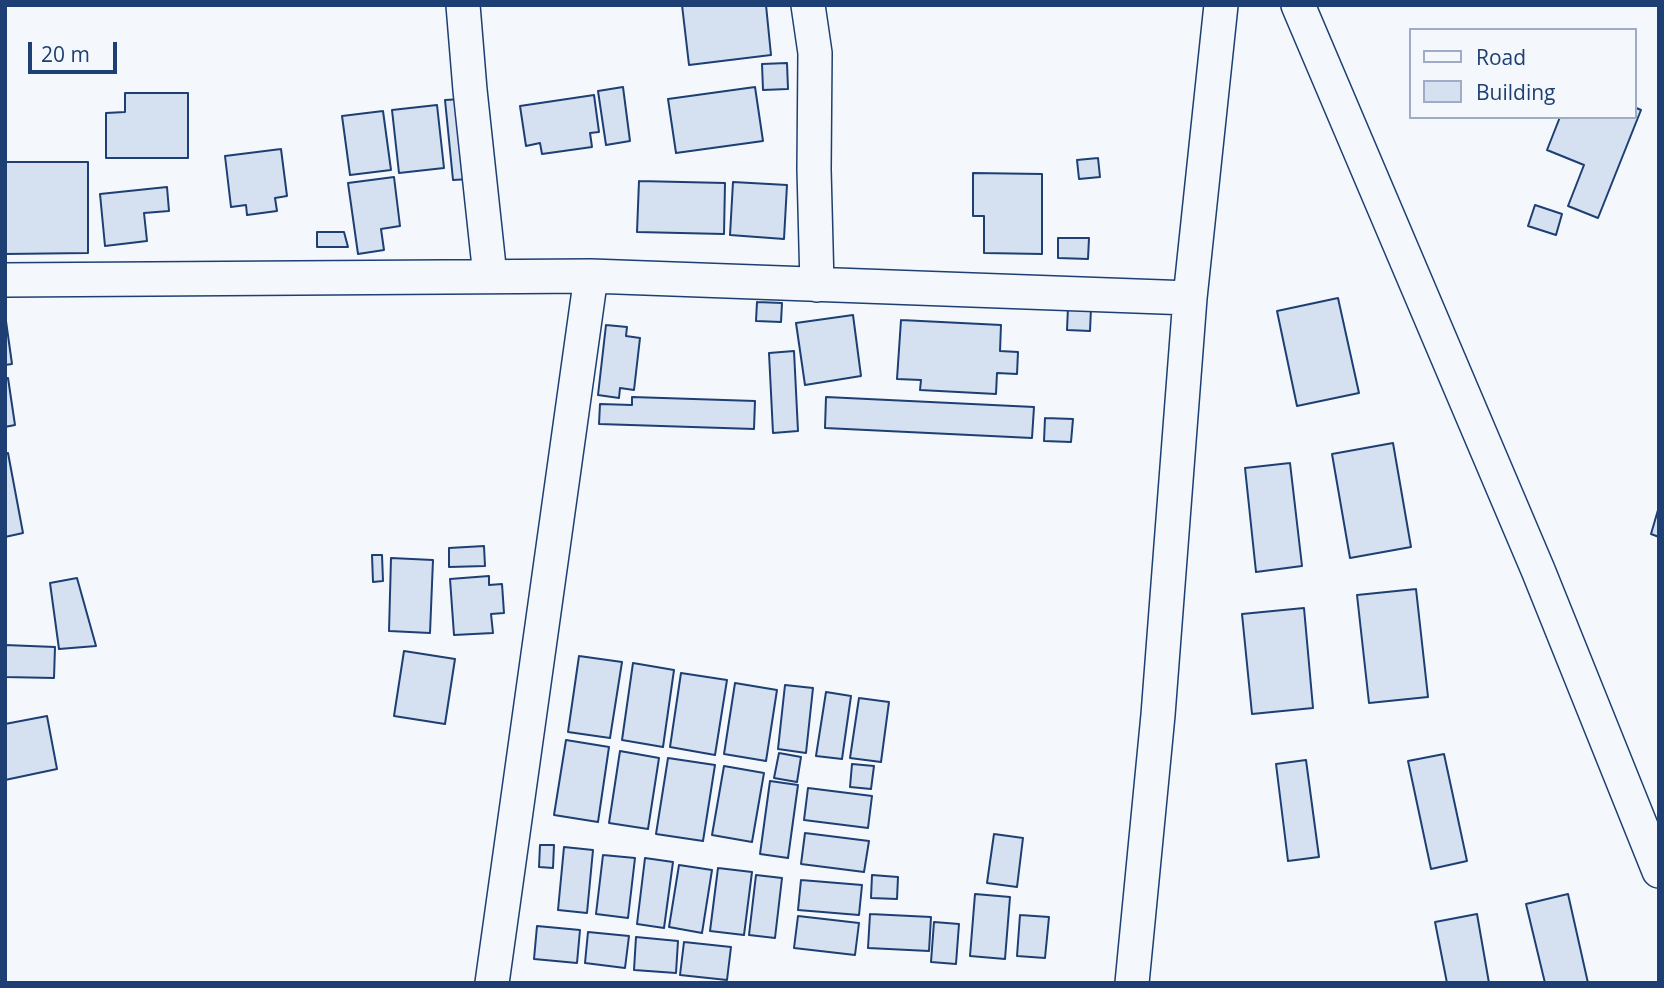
<!DOCTYPE html>
<html>
<head>
<meta charset="utf-8">
<style>
	body { margin:0 }
	#map { position:relative; width:1664px; height:988px; overflow:hidden; background:#f4f7fb; font-family:"Open Sans",sans-serif }
	canvas { display:block }
	.frame { position:absolute; inset:0; border:7px solid #1d3f73; pointer-events:none }
	.legend { position:absolute; left:1409px; top:28px; width:228px; height:91px; box-sizing:border-box; background:#f4f7fb; border:2px solid #9eadc5; margin:0; padding:9px 12px; list-style:none; font-size:21px; color:#1d3f73 }
	.legend li { display:flex; align-items:center; gap:14px; height:35px }
	.legend b { width:35px; border:2px solid #9eadc5 }
	.scale { position:absolute; left:28px; top:42px; width:89px; height:32px; box-sizing:border-box; border:4px solid #1d3f73; border-top:0; padding-left:9px; font-size:21px; line-height:24px; white-space:nowrap; color:#1d3f73; -webkit-text-stroke:5px #f4f7fb; paint-order:stroke }
</style>
</head>
<body>
<div id="map">
<canvas width="1664" height="988"></canvas>
<div class="frame"></div>
<ul class="legend">
<li><b style="height:9px;background:#f4f7fb"></b>Road</li>
<li><b style="height:19px;background:#d5e0f0"></b>Building</li>
</ul>
<div class="scale">20 m</div>
</div>
<script>
const ctx = document.querySelector('canvas').getContext('2d');
ctx.lineJoin = 'round';
function fill(path, color) { ctx.fillStyle = color; ctx.fill(path, 'evenodd'); }
const toPath = rows => new Path2D(rows.map(r => 'M' + r).join(''));
function stroke(path, color, width, dash) { ctx.strokeStyle = color; ctx.lineWidth = width; ctx.lineCap = dash ? 'butt' : 'round'; ctx.setLineDash(dash || []); ctx.stroke(path); }
const building = toPath([
	[682,5,766,5,771,55,689,65,682,5],
	[787,63,788,89,763,90,762,64,787,63],
	[623,87,630,141,606,145,598,91,623,87],
	[755,87,763,141,676,153,668,99,755,87],
	[125,93,188,93,188,158,106,158,106,113,125,112,125,93],
	[594,95,599,132,590,133,592,147,542,154,540,143,526,146,520,106,594,95],
	[462,99,470,179,453,180,445,100,462,99],
	[437,105,444,168,399,173,392,110,437,105],
	[1634,107,1641,110,1598,218,1568,206,1584,165,1547,150,1560,117,1634,117,1634,107],
	[383,111,391,170,350,175,342,116,383,111],
	[281,149,287,196,275,198,277,211,247,215,246,205,231,207,225,156,281,149],
	[1098,158,1100,177,1079,179,1077,160,1098,158],
	[5,162,88,162,88,253,5,254,5,162],
	[973,173,1042,174,1042,254,984,253,984,216,973,216,973,173],
	[394,177,400,226,381,229,384,250,358,254,348,183,394,177],
	[639,181,725,183,724,234,637,232,639,181],
	[733,182,787,185,784,239,730,235,733,182],
	[167,187,169,211,144,213,147,241,105,246,100,194,167,187],
	[1535,205,1562,214,1556,235,1528,226,1535,205],
	[317,232,344,232,348,247,317,247,317,232],
	[1058,238,1089,238,1088,259,1058,258,1058,238],
	[1338,298,1359,393,1297,406,1277,311,1338,298],
	[757,302,782,303,781,322,756,321,757,302],
	[1068,307,1091,308,1090,331,1067,330,1068,307],
	[5,314,12,364,5,365,5,314],
	[853,315,861,376,805,385,796,323,853,315],
	[901,320,1001,325,1000,351,1018,352,1017,374,997,373,996,394,920,390,921,380,897,379,901,320],
	[606,325,627,327,626,336,640,338,634,390,620,388,619,398,598,395,606,325],
	[794,351,798,431,773,433,769,353,794,351],
	[8,378,15,425,5,427,5,379,8,378],
	[632,397,755,401,754,429,599,424,600,404,632,405,632,397],
	[826,397,1034,407,1032,438,825,428,826,397],
	[1045,418,1073,419,1071,442,1044,441,1045,418],
	[1393,443,1411,547,1350,558,1332,454,1393,443],
	[8,453,23,533,5,537,5,454,8,453],
	[1290,463,1302,566,1256,572,1245,468,1290,463],
	[1658,510,1659,510,1659,537,1651,534,1658,510],
	[484,546,485,566,449,567,449,548,484,546],
	[372,555,382,555,383,581,373,582,372,555],
	[391,558,433,560,430,633,389,631,391,558],
	[489,576,489,585,502,584,504,613,491,614,493,633,454,635,450,579,489,576],
	[77,578,96,646,59,649,50,583,77,578],
	[1416,589,1428,697,1369,703,1357,595,1416,589],
	[1304,608,1313,708,1252,714,1242,614,1304,608],
	[5,645,55,647,54,678,5,677,5,645],
	[404,651,455,659,445,724,394,716,404,651],
	[579,656,622,662,610,738,568,732,579,656],
	[633,663,674,670,663,747,622,740,633,663],
	[681,673,727,680,715,755,670,747,681,673],
	[735,683,777,690,766,761,724,754,735,683],
	[785,685,813,688,806,753,778,749,785,685],
	[826,692,851,696,842,759,816,756,826,692],
	[859,698,889,702,881,762,850,758,859,698],
	[47,716,57,769,5,780,5,724,47,716],
	[566,740,609,747,598,822,554,815,566,740],
	[620,751,659,758,648,829,609,823,620,751],
	[779,753,801,757,797,782,774,778,779,753],
	[1444,754,1467,861,1431,869,1408,761,1444,754],
	[668,758,715,765,703,841,656,834,668,758],
	[1306,760,1319,857,1288,861,1276,764,1306,760],
	[852,764,874,766,871,789,850,787,852,764],
	[724,766,764,773,752,842,712,835,724,766],
	[770,781,798,785,788,858,760,854,770,781],
	[808,788,872,796,868,828,804,820,808,788],
	[805,833,869,841,864,872,801,864,805,833],
	[994,834,1023,838,1017,887,987,883,994,834],
	[540,845,554,845,553,868,539,867,540,845],
	[564,847,593,850,587,913,558,910,564,847],
	[603,855,635,858,628,918,596,914,603,855],
	[645,858,673,862,664,928,637,924,645,858],
	[679,865,712,870,702,933,669,927,679,865],
	[718,868,752,872,744,935,710,931,718,868],
	[756,875,782,878,775,938,749,935,756,875],
	[872,875,898,877,897,899,871,898,872,875],
	[801,880,862,885,859,915,798,910,801,880],
	[975,894,1010,897,1005,959,970,956,975,894],
	[1568,894,1588,983,1545,983,1526,904,1568,894],
	[870,914,931,917,929,951,868,948,870,914],
	[1477,914,1489,983,1447,983,1435,922,1477,914],
	[1020,915,1049,917,1045,958,1017,956,1020,915],
	[798,916,859,923,855,955,794,948,798,916],
	[934,922,959,924,956,964,931,962,934,922],
	[537,926,580,930,577,963,534,959,537,926],
	[588,932,629,936,625,968,585,963,588,932],
	[636,937,678,941,676,973,634,970,636,937],
	[684,942,731,947,727,980,680,975,684,942]
]);
fill(building, '#d5e0f0');
stroke(building, '#1d3f73', 2);
const minor = toPath([
	[463,5,470,90,490,276],
	[808,5,815,53,814,169,817,285],
	[1298,5,1538,570,1659,871],
	[5,280,591,276,1190,298],
	[492,983,591,276],
	[1132,983,1158,715,1190,298,1221,5]
]);
stroke(minor, '#1d3f73', 36);
stroke(minor, '#f4f7fb', 33);
</script>
</body>
</html>
